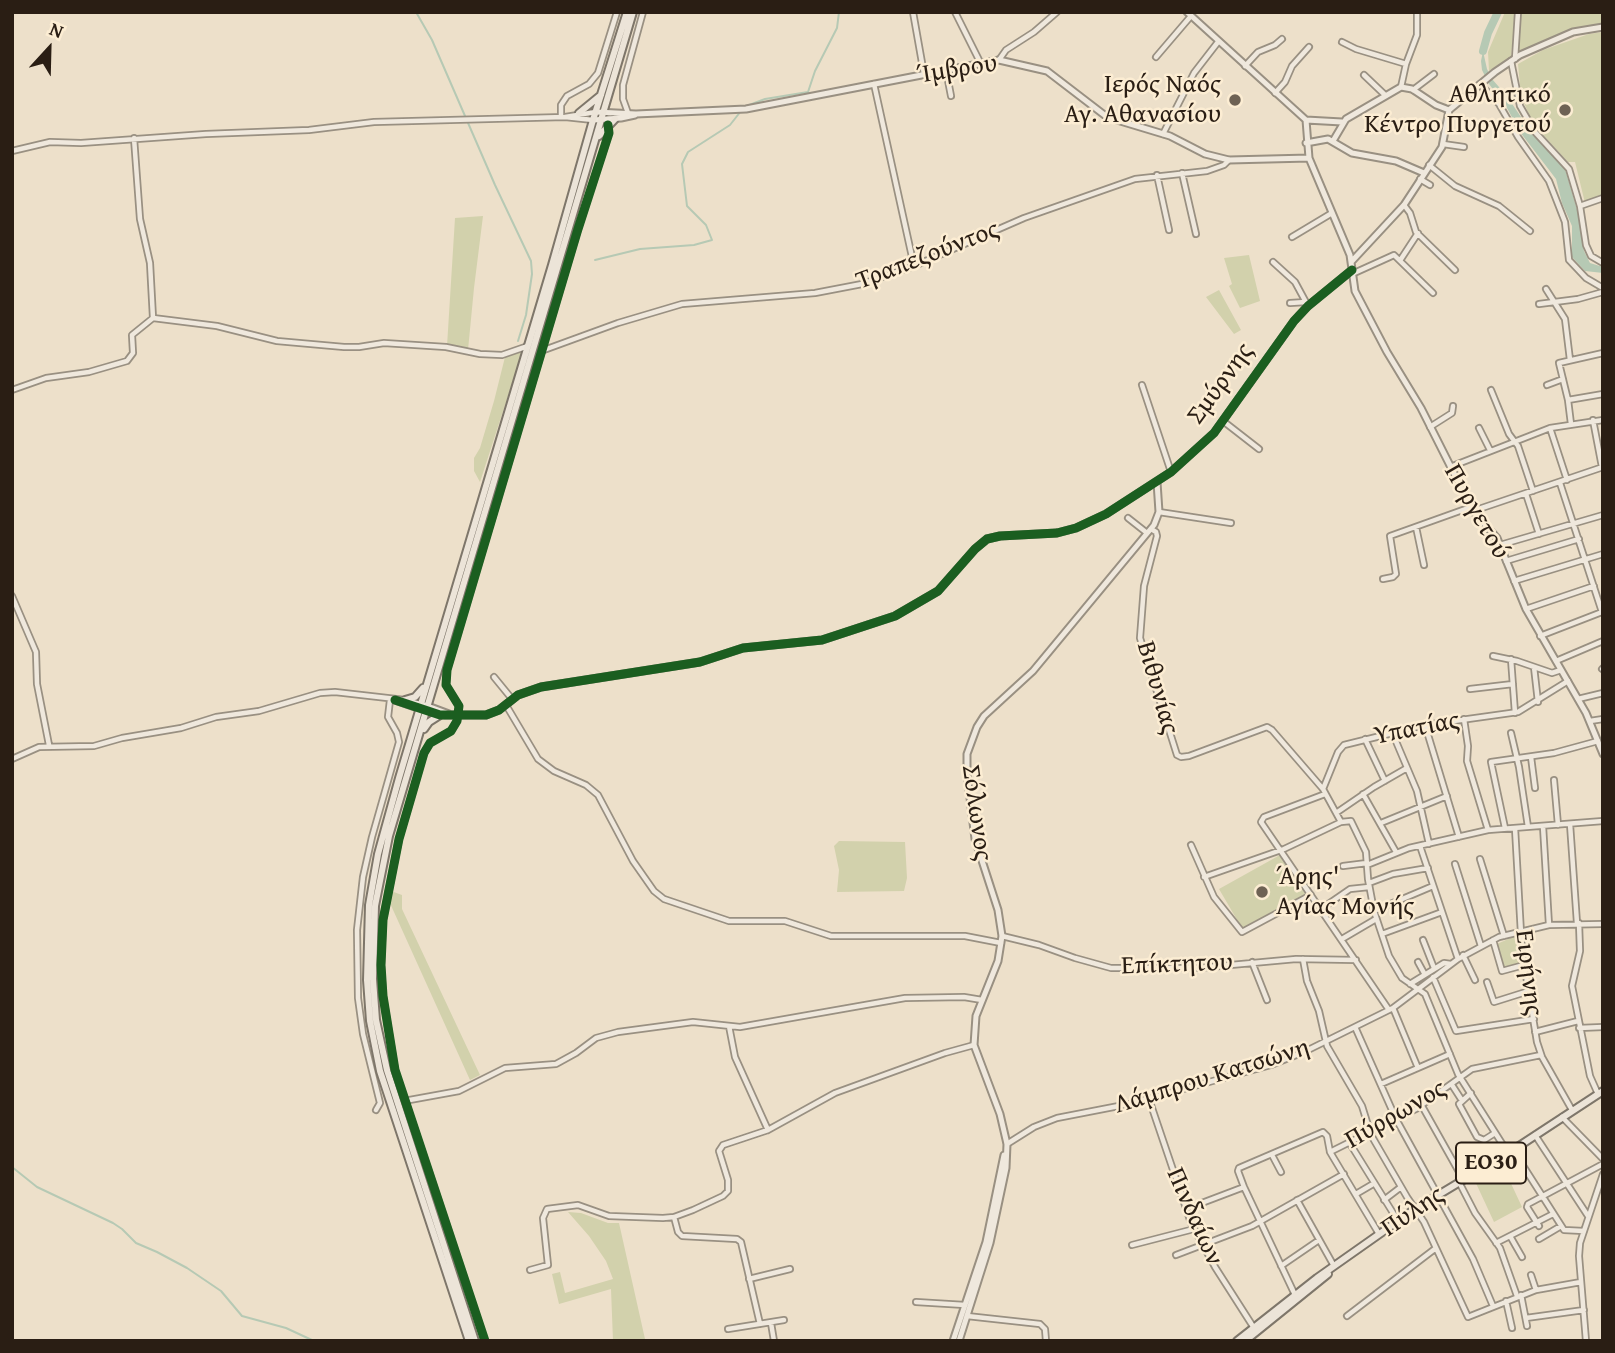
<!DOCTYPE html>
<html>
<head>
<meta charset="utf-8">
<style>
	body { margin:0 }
	#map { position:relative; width:1615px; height:1353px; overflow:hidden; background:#ede0ca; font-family:"Gentium Book Plus",serif }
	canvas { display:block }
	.frame { position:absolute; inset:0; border:14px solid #2a1e14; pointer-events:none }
	.north { position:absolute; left:14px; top:14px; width:70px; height:70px; -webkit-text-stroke:5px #fcedd3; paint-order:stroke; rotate:22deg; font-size:19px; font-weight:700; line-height:28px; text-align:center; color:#2a1e14 }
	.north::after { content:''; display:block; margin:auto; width:24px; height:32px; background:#2a1e14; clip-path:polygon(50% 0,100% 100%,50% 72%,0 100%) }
</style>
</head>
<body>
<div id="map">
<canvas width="1615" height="1353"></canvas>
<div class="frame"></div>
<div class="north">N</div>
</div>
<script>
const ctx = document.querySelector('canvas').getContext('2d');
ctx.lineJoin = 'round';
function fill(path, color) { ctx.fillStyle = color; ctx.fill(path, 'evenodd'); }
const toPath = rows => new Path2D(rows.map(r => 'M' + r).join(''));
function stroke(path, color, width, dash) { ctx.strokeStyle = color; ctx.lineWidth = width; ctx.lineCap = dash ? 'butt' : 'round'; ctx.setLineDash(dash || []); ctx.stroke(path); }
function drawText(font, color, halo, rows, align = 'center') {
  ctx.font = font + ' "Gentium Book Plus",serif'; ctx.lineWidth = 5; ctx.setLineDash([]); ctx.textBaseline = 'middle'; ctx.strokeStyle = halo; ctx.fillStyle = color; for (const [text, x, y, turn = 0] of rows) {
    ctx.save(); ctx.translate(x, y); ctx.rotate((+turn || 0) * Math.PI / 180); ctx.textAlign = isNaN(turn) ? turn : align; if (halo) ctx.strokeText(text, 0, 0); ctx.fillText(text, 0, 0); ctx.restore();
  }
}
fill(toPath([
	[1505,12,1515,12,1511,57,1489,71,1488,52],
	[1520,12,1603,12,1603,23,1568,30,1519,52,1516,51],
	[1603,32,1603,196,1585,203,1575,162,1568,162,1533,124,1521,96,1518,64,1543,50,1589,34],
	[483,216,474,288,468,350,447,346,455,218],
	[1249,255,1260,301,1240,308,1229,286,1232,284,1224,258],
	[1219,290,1241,330,1234,334,1206,297],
	[519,351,522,353,480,482,474,471,474,458,480,448,494,401,505,357,515,354],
	[839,841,905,842,907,878,904,891,837,892,839,870,834,846],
	[1280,855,1306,895,1243,930,1219,889],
	[391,891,402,895,402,909,480,1075,470,1080,389,901],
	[1515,936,1518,939,1521,965,1503,970,1497,944],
	[1501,1162,1522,1207,1494,1222,1474,1179],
	[568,1212,581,1213,608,1223,619,1223,645,1339,613,1341,611,1289,559,1304,552,1274,560,1272,565,1293,613,1279,606,1261,589,1236]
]), '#d2d1ac');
fill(toPath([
	[1483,51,1487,69,1492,79,1506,95,1534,136,1565,169,1578,213,1584,251,1590,263,1603,267,1603,273,1585,271,1572,257,1572,226,1562,203,1556,179,1520,132,1507,108,1489,84,1482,70,1481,61]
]), '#b6c9b4');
stroke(toPath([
	[416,12,432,40,495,185,531,261,532,274,526,315,518,341],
	[744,107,765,99,808,92,815,71,837,28,839,12],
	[595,260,640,249,694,245,712,240,706,225,687,206,682,164,688,152,730,125,741,111],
	[12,1167,37,1187,113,1223,122,1229,136,1243,157,1252,187,1268,221,1291,242,1316,286,1328,314,1341]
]), '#b6c9b4', 2);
stroke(toPath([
	[1483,51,1488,33,1498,12]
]), '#b6c9b4', 8);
const minor = toPath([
	[913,12,924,74],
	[955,12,980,62],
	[1342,42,1356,49,1406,64],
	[1156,57,1191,16],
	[1515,59,1518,12],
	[999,60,1006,50,1034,32,1057,12],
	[1511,61,1520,106,1535,132,1569,169,1580,206,1586,245,1591,256,1603,263],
	[1245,66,1258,52,1275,45,1282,39],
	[946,70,951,96],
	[1364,75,1385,95],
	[874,84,914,266],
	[1480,84,1499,104,1518,137,1549,181,1565,222,1569,260,1586,278,1603,288],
	[1401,87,1406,64,1417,35,1417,12],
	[1413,90,1434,74],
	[1275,93,1285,82,1292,66,1309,47],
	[628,113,623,99,623,85,643,12],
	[561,117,561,105,567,96,589,84,598,73,617,12],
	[565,117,596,112],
	[1163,134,1194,73,1218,42],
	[134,138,140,219,150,263,153,318],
	[1443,144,1464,147],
	[12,151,50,142,81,143,206,134,309,130,374,122,565,117,593,120],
	[1429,165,1455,186,1499,206,1530,231],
	[1182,173,1196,234],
	[1157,175,1169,230],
	[1420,179,1430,185],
	[1404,205,1410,213,1416,232,1455,270],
	[1580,206,1603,198],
	[1292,237,1332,213],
	[1401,259,1418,233],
	[1273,262,1295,282,1308,306],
	[1352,274,1394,255,1433,293],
	[1546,289,1565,319,1570,360],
	[1290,303,1306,302],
	[1539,304,1578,299,1603,292],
	[544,350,618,323,682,304,815,293,862,284,914,266,1024,218,1135,179,1207,171,1224,165,1229,160],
	[1142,385,1171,472],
	[1547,385,1563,379],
	[12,390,46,378,89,372,127,361,133,353,132,335,153,318,217,326,277,341,344,347,359,347,384,343,446,347,480,354,502,355,528,346],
	[1491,390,1509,434,1518,446,1533,491],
	[1568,400,1603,394],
	[1593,420,1602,467],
	[1223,421,1259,449],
	[1571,424,1568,400,1559,363,1603,353],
	[1430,427,1452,413,1453,406],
	[1479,428,1490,450],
	[1550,428,1567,480],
	[1450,467,1550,428,1603,420],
	[1560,483,1602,612],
	[1526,494,1539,534],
	[1473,511,1603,467],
	[1159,512,1231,523],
	[1128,518,1147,533],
	[1416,527,1424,565],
	[1151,529,1156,532,1157,536,1144,586,1140,638,1177,755,1181,757,1189,756,1267,727,1272,730,1323,789],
	[1500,545,1603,515],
	[1506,561,1579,539],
	[1383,579,1393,577,1396,574,1390,536,1471,507],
	[1514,581,1603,554],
	[12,596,36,652,37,684,49,745],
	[1526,609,1594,586],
	[1540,636,1602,612],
	[1493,656,1517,661,1552,673,1561,670],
	[1511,659,1515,713],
	[1556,661,1603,641],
	[1534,667,1538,702],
	[1602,669,1603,668],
	[494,677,512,699],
	[1470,689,1513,684],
	[1578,699,1603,693],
	[396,701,419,709],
	[506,705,538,759,554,771,586,785,598,795,633,861,654,891,664,899,729,921,785,921,831,936,965,936,1001,943],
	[1464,719,1468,746,1467,761,1488,830],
	[1590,721,1603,719],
	[1425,725,1459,837],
	[1392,732,1417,791,1429,844],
	[1511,733,1519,767,1528,827],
	[1365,739,1385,781],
	[1531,757,1535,788],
	[12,759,39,747,94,746,122,738,181,728,216,717,259,711,320,693,335,692,405,700,420,704],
	[1554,780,1558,825],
	[1325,794,1264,817,1261,822,1389,1010],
	[1363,794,1396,852],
	[1336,813,1374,787,1407,768],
	[1341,822,1323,789,1338,752,1344,745,1425,725,1518,712,1568,681],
	[1381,823,1447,796],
	[1570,824,1577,923],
	[1543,826,1549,925],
	[1505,828,1491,762,1554,753,1598,741],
	[1515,828,1522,951,1537,1042,1542,1057,1572,1110],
	[1191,845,1214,897,1242,932,1311,895],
	[1420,846,1458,959],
	[1480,859,1504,936],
	[1455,864,1481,946],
	[1367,865,1409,848,1488,830,1603,821],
	[1343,866,1367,863],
	[1204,877,1284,849,1341,822,1351,821,1366,852,1368,879,1374,911,1389,956,1402,978,1425,994,1458,1074,1508,1153],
	[1369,883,1393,874,1428,868],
	[1321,909,1350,889,1369,887],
	[1374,911,1433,886],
	[1579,923,1580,951,1572,986,1590,1076,1598,1094],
	[1382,934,1442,912],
	[1002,936,1039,945,1075,958,1111,968,1198,968,1296,959,1356,960],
	[1342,939,1376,919],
	[1423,940,1434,968],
	[1493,940,1502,971,1524,965],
	[1463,955,1475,980],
	[1303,959,1307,981,1319,1011,1327,1046,1362,1106,1371,1135,1407,1197,1424,1222,1468,1317,1536,1290,1581,1282],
	[1252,962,1267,1000],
	[1418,962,1424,973],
	[1433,977,1456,1031,1534,1019],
	[1487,982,1494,1002,1529,991],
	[1410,984,1444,963,1451,964],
	[1393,1008,1418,1068],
	[729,1026,735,1057,768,1130],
	[1355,1027,1396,1119,1473,1259,1493,1306],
	[1579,1028,1603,1027],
	[1535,1032,1578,1021],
	[1381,1084,1450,1054],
	[1452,1085,1461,1099],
	[1471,1093,1459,1104,1477,1137,1484,1140,1495,1133],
	[1149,1099,1191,1223,1215,1267,1254,1328],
	[404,1101,459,1091,505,1068,556,1064,576,1053,596,1038,618,1032,693,1022,740,1027,905,998,964,997,982,1000],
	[1422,1106,1463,1179],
	[376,1110,380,1103,363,1034,358,998,357,930,363,877,372,837,399,742,397,733,388,717,390,700],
	[1562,1117,1603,1159],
	[1535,1135,1588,1216],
	[1349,1142,1398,1221],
	[1007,1144,1034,1127,1057,1118,1129,1104,1271,1065,1304,1052,1393,1008,1458,959,1499,937,1549,925,1603,924],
	[1513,1150,1564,1230,1584,1231],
	[1330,1152,1416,1109,1472,1069,1541,1055],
	[1272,1155,1281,1172],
	[1459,1182,1475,1213,1500,1248,1517,1296],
	[1356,1194,1373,1184],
	[1297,1200,1334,1266],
	[1384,1200,1401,1187],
	[1186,1209,1244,1187],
	[674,1217,678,1232,682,1236,737,1239,741,1242,760,1324],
	[1539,1226,1527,1207,1528,1204,1603,1164],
	[1510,1236,1522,1257],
	[1539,1239,1561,1226],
	[1496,1243,1553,1214],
	[1132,1245,1194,1229],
	[1176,1255,1252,1226,1344,1174],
	[1281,1266,1319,1240],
	[530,1270,548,1265,543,1218,547,1209,578,1205,609,1216,663,1218,674,1217,693,1210,723,1196,728,1191,728,1180,719,1151,723,1145,768,1130,835,1093,945,1053,974,1045],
	[1531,1275,1536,1290],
	[749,1279,790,1269],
	[1521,1295,1527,1326],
	[1296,1297,1244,1187,1238,1171,1239,1168,1323,1132,1327,1136,1330,1152,1379,1234],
	[1506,1301,1512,1328],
	[916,1302,965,1305],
	[967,1316,1040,1324,1045,1329,1046,1341],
	[1347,1316,1436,1248],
	[1526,1318,1584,1310],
	[771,1323,774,1341],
	[728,1329,784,1320],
	[485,1341,395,1070,383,996,381,965,383,920,399,839,424,753,430,743,451,731,457,721,459,706,446,685,447,670,578,229,609,133,608,126],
	[1586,1341,1579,1256,1580,1243,1603,1174]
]);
const tertiary = toPath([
	[1187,12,1306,120],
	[1449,110,1495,72,1520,55,1573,32,1603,27],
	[596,112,636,114,746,109,999,60,1047,71,1107,117,1170,136,1205,154,1229,160,1309,158],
	[593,120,621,118,635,115],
	[1306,120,1309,158,1350,255,1355,291,1387,352,1421,408,1473,511,1497,538,1526,609,1586,713,1603,754],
	[1306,120,1342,122],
	[1333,141,1346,119,1401,87,1412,89,1436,105,1449,110],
	[1306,143,1328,139,1352,153,1396,161,1424,173],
	[1352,261,1404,205,1442,147,1449,110],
	[425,705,449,714],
	[419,709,445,715,486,715,499,710,518,695,541,687,700,662,743,648,822,640,895,616,938,591,975,549,987,539,1000,536,1057,533,1076,528,1106,514,1171,472,1214,433,1294,321,1308,306,1352,270],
	[953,1341,986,1242,1004,1155],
	[959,1341,990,1243,1006,1168,1007,1144,1000,1114,974,1045,976,1016,998,961,1002,936,998,910,975,839,967,773,967,754,977,727,984,716,1033,671,1154,525,1159,512,1157,482]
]);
const primary = toPath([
	[579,113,601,95],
	[599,136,615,119],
	[405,700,415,697,423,688],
	[424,729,429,722,440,715],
	[469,1341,380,1071,370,1021,367,980,369,905,378,854,399,778,552,265,593,120,627,12],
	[475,1341,387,1070,376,1020,373,979,375,906,389,836,633,12],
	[1237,1341,1317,1278,1415,1209,1513,1150,1603,1091],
	[1245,1341,1328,1274]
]);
stroke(minor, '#999082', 8);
stroke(tertiary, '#999082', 9);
stroke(primary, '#7e766a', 10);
stroke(minor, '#efe8dd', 4.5);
stroke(tertiary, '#efe8dd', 5);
stroke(primary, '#ece4d8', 6);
stroke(toPath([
	[395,700,440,715,486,715,499,710,518,695,541,687,700,662,743,648,822,640,895,616,938,591,975,549,987,539,1000,536,1057,533,1076,528,1106,514,1171,472,1214,433,1294,321,1308,306,1352,270],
	[485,1341,395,1070,383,996,381,965,383,920,399,839,424,753,430,743,451,731,457,721,459,706,446,685,447,670,578,229,609,133,608,125]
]), '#1b5e20', 9);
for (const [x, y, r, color] of [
	[1235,100,7,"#6e6254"],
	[1565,110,7,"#6e6254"],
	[1262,892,7,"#6e6254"]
]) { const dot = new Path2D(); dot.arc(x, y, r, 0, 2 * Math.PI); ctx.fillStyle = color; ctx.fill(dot); stroke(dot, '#fcedd3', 2.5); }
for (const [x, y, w] of [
	[1491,1163,70]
]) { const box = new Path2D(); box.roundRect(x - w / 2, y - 20.5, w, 41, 5); ctx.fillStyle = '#fcedd3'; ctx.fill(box); stroke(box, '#2a1e14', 2); }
drawText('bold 24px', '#2a1e14', null, [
	["ΕΟ30",1491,1163]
]);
drawText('26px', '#2a1e14', '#fcedd3', [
	["Ίμβρου",957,70,-9],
	["Τραπεζούντος",928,256,-21],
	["Σμύρνης",1221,384,-54],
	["Πυργετού",1476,512,60],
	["Βιθυνίας",1157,688,74],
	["Υπατίας",1417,729,-11],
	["Σόλωνος",976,813,82],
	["Επίκτητου",1177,965,-2],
	["Ειρήνης",1528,973,83],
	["Λάμπρου Κατσώνη",1212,1077,-17],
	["Πύρρωνος",1396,1115,-30],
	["Πύλης",1413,1212,-34],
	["Πινδαίων",1194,1217,66]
]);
drawText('26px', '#2a1e14', '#fcedd3', [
	["Ιερός Ναός",1221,85],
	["Αγ. Αθανασίου",1221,115],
	["Αθλητικό",1551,95],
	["Κέντρο Πυργετού",1551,125],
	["Άρης'",1276,877,"left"],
	["Αγίας Μονής",1276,907,"left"]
], 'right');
</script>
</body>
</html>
